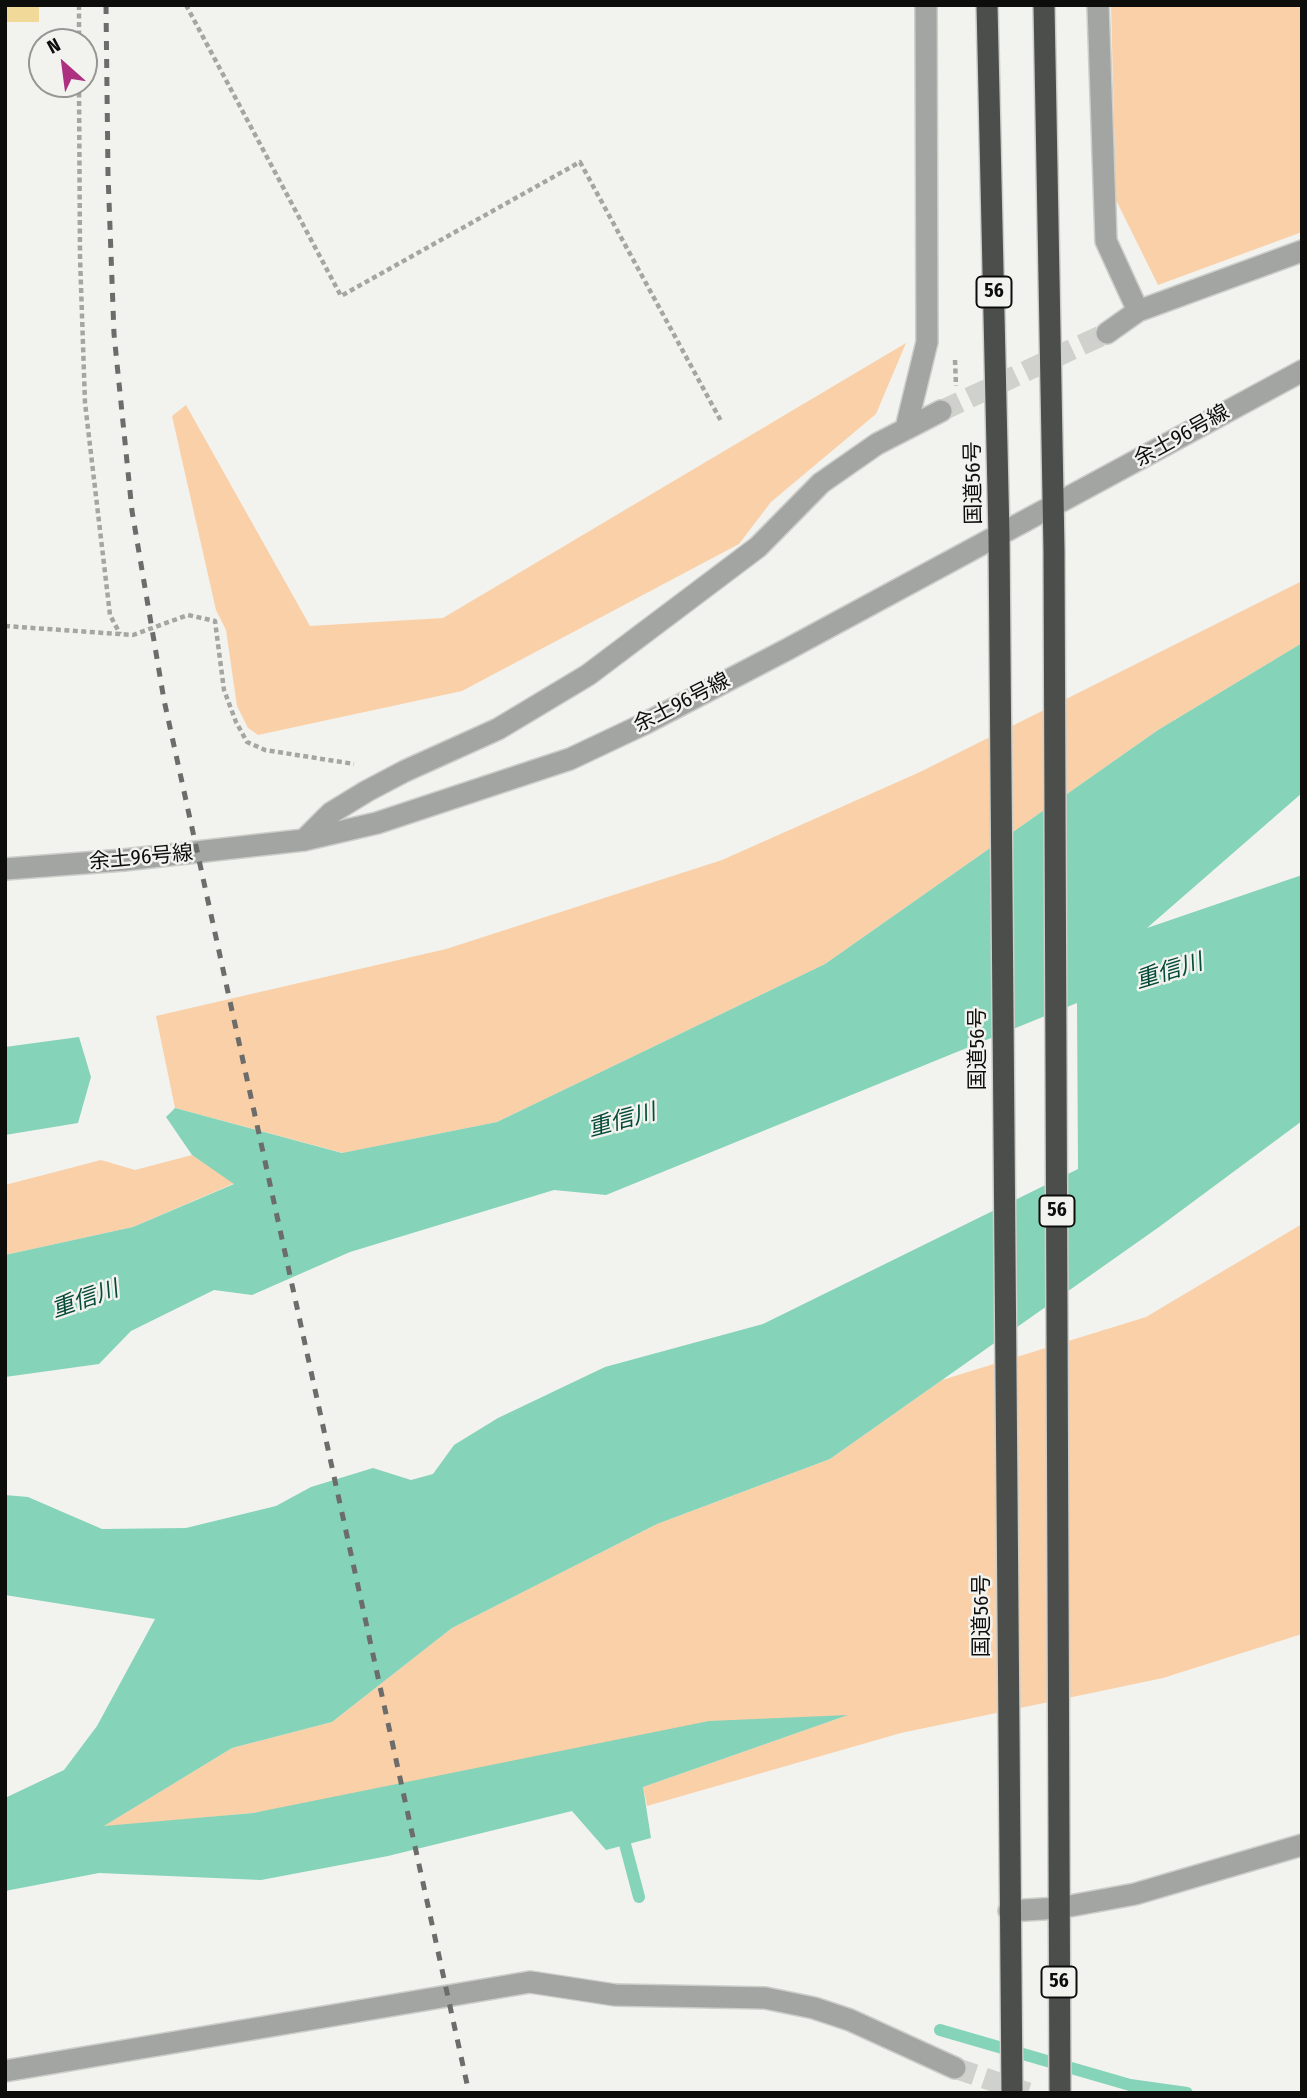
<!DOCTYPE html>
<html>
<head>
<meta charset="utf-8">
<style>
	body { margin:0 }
	#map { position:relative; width:1307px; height:2098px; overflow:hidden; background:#f2f3ee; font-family:"Fira Sans Condensed",sans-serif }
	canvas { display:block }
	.frame { position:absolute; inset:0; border:7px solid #0d0e0c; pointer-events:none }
	.north { position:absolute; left:28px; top:28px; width:70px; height:70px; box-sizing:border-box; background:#f2f3ee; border:2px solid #969794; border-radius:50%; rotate:332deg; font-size:19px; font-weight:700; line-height:28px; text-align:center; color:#0d0e0c }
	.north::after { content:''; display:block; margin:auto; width:24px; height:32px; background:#ad3081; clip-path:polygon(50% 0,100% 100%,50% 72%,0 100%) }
</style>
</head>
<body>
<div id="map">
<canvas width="1307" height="2098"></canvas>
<div class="frame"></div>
<div class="north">N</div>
</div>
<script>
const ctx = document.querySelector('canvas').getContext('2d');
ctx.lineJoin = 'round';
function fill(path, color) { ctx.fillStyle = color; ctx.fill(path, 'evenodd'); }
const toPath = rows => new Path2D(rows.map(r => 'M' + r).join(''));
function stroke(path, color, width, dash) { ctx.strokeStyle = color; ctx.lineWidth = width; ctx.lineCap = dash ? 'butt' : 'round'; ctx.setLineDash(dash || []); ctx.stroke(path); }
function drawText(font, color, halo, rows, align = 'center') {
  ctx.font = font + ' "Fira Sans Condensed","Noto Sans JP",sans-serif'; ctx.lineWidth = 5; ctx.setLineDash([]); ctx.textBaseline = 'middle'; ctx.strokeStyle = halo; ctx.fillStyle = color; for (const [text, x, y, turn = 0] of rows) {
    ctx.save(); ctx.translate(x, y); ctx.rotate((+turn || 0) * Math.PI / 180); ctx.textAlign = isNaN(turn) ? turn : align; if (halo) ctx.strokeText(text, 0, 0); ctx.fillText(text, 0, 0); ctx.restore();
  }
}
fill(toPath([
	[1111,5,1302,5,1302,232,1158,285,1116,200],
	[906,343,876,414,771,502,739,544,462,691,258,735,248,728,237,706,226,630,216,610,172,416,186,405,310,626,443,618],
	[1302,581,1302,643,1158,730,825,964,497,1122,343,1153,175,1108,156,1016,446,949,722,860,920,772],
	[192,1155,235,1183,133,1227,5,1255,5,1185,101,1160,135,1170],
	[1302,1224,1302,1634,1163,1678,901,1733,647,1806,643,1787,845,1716,253,1813,102,1827,232,1748,332,1722,452,1628,657,1524,830,1459,942,1380,1146,1317]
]), '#fad0a8');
fill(toPath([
	[1302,643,1302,793,1147,928,1302,875,1302,1121,1159,1227,830,1459,657,1524,452,1628,332,1722,232,1748,104,1826,253,1813,709,1721,848,1715,643,1787,651,1838,606,1850,572,1811,388,1856,261,1880,99,1873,5,1891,5,1798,64,1770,97,1726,155,1619,5,1595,5,1495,28,1497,102,1529,186,1528,276,1506,311,1487,373,1468,411,1480,433,1474,454,1445,498,1418,605,1367,763,1324,1078,1169,1077,1003,606,1195,554,1190,350,1252,252,1295,214,1290,131,1331,99,1364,5,1377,5,1255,133,1227,234,1184,192,1155,166,1117,175,1108,342,1153,497,1122,825,964,1158,730],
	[79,1037,91,1077,78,1123,5,1135,5,1047]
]), '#85d3b9');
stroke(toPath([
	[621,1829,639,1897],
	[940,2030,1130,2085,1187,2093]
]), '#85d3b9', 12);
fill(toPath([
	[5,5,39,5,39,22,5,22]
]), '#f1da99');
stroke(toPath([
	[941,411,1107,333],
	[955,2068,1028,2093]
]), '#d0d1cc', 21, [21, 10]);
const minor = toPath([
	[1098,5,1106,241,1138,311],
	[1107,333,1138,311,1302,251],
	[906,428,927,342,926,5],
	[305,839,331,813,367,791,405,771,498,729,588,675,758,547,821,483,877,444,941,411],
	[5,869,124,860,304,840,377,823,570,759,644,724,788,649,1302,371],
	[1009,1911,1059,1908,1135,1894,1302,1845],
	[5,2071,530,1982,615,1995,765,1998,814,2008,850,2020,955,2068]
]);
const highway = toPath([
	[987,5,999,536,1012,2093],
	[1044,5,1054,550,1060,2093]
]);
stroke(minor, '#cdceca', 24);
stroke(highway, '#cdceca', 24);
stroke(toPath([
	[79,5,79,42],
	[186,5,341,296,580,162,721,421],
	[79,84,80,257,85,403,110,615,120,634],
	[955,360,956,386],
	[5,626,133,635,188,615,215,621,224,690,236,722,247,742,265,750,354,764]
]), '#a5a6a2', 4.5, [5, 3.5]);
stroke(minor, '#a3a5a3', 21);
stroke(highway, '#4b4e4b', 21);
stroke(toPath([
	[106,5,108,174,114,334,132,511,164,700,469,2093]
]), '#6c6d6a', 5, [9, 9]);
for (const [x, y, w] of [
	[994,292,35],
	[1057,1211,35],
	[1059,1982,35]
]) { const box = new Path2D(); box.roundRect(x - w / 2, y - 15.5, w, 31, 5); ctx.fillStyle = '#f2f3ee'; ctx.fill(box); stroke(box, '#0d0e0c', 2); }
drawText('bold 19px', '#0d0e0c', null, [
	["56",994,292],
	["56",1057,1211],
	["56",1059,1982]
]);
drawText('21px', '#0d0e0c', '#f2f3ee', [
	["余土96号線",1182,436,-29],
	["国道56号",974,483,-91],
	["余土96号線",682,703,-27],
	["余土96号線",141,858,-5],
	["国道56号",978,1049,-90],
	["国道56号",982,1616,-90]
]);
drawText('italic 23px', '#064b3a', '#f2f3ee', [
	["重信川",1169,972,-17],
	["重信川",622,1121,-15],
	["重信川",85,1300,-19]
]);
</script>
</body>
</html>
